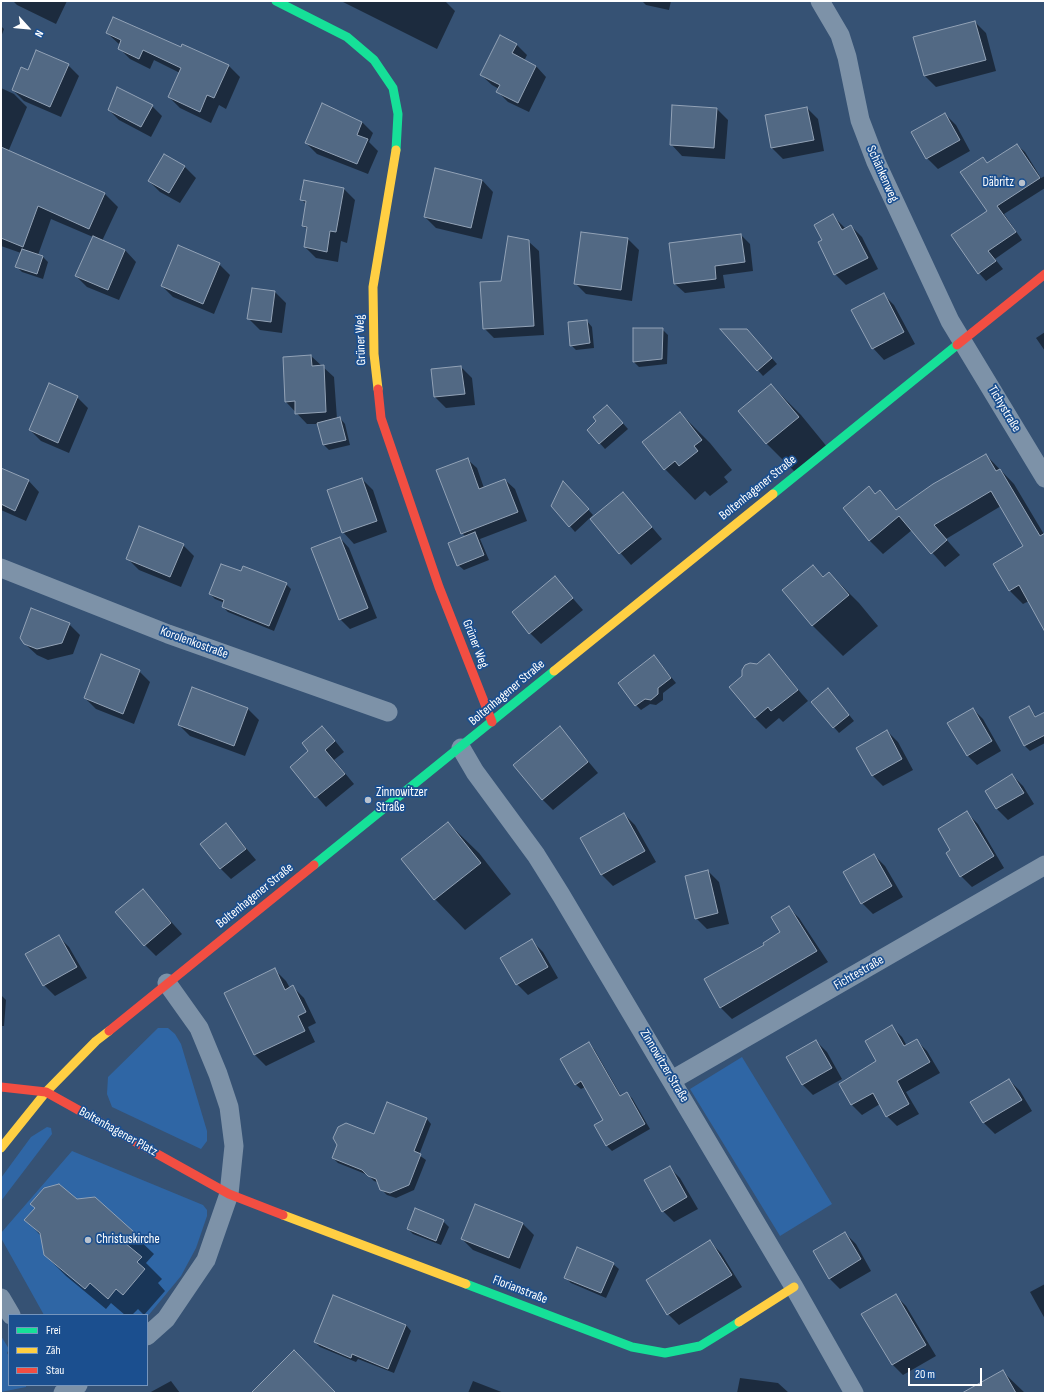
<!DOCTYPE html>
<html>
<head>
<meta charset="utf-8">
<style>
	body { margin:0 }
	#map { position:relative; width:1046px; height:1394px; overflow:hidden; background:#365274; font-family:"Sofia Sans Condensed",sans-serif }
	canvas { display:block }
	.frame { position:absolute; inset:0; border:2px solid #fff; pointer-events:none }
	.legend { position:absolute; left:8px; top:1314px; width:140px; height:72px; box-sizing:border-box; background:#1b4f8f; border:1px solid #7695bc; margin:0; padding:5px 7px; list-style:none; font-size:12px; color:#fff }
	.legend li { display:flex; align-items:center; gap:8px; height:20px }
	.legend b { width:20px; border:1px solid #7695bc }
	.north { position:absolute; left:8px; top:8px; width:40px; height:40px; -webkit-text-stroke:3px #1b4f8f; paint-order:stroke; rotate:117deg; font-size:11px; font-weight:700; line-height:16px; text-align:center; color:#fff }
	.north::after { content:''; display:block; margin:auto; width:14px; height:18px; background:#fff; clip-path:polygon(50% 0,100% 100%,50% 72%,0 100%) }
	.scale { position:absolute; left:908px; top:1368px; width:74px; height:18px; box-sizing:border-box; border:2px solid #fff; border-top:0; padding-left:5px; font-size:12px; line-height:14px; white-space:nowrap; color:#fff; -webkit-text-stroke:3px #1b4f8f; paint-order:stroke }
</style>
</head>
<body>
<div id="map">
<canvas width="1046" height="1394"></canvas>
<div class="frame"></div>
<ul class="legend">
<li><b style="height:5px;background:#16e098"></b>Frei</li>
<li><b style="height:5px;background:#ffcf43"></b>Zäh</li>
<li><b style="height:5px;background:#f24e42"></b>Stau</li>
</ul>
<div class="north">N</div>
<div class="scale">20 m</div>
</div>
<script>
const ctx = document.querySelector('canvas').getContext('2d');
ctx.lineJoin = 'round';
function fill(path, color) { ctx.fillStyle = color; ctx.fill(path, 'evenodd'); }
const toPath = rows => new Path2D(rows.map(r => 'M' + r).join(''));
function stroke(path, color, width, dash) { ctx.strokeStyle = color; ctx.lineWidth = width; ctx.lineCap = dash ? 'butt' : 'round'; ctx.setLineDash(dash || []); ctx.stroke(path); }
function drawText(font, color, halo, rows, align = 'center') {
  ctx.font = font + ' "Sofia Sans Condensed",sans-serif'; ctx.lineWidth = 3.5; ctx.setLineDash([]); ctx.textBaseline = 'middle'; ctx.strokeStyle = halo; ctx.fillStyle = color; for (const [text, x, y, turn = 0] of rows) {
    ctx.save(); ctx.translate(x, y); ctx.rotate((+turn || 0) * Math.PI / 180); ctx.textAlign = isNaN(turn) ? turn : align; if (halo) ctx.strokeText(text, 0, 0); ctx.fillText(text, 0, 0); ctx.restore();
  }
}
fill(toPath([
	[158,1028,168,1028,175,1034,181,1044,207,1131,207,1141,201,1149,112,1107,107,1094,108,1077],
	[742,1057,832,1204,780,1236,690,1089],
	[47,1127,51,1128,52,1134,1,1201,1,1178,31,1137],
	[72,1151,203,1205,207,1210,207,1216,196,1248,181,1276,147,1317,147,1315,44,1315,1,1238,1,1233],
	[1,1336,9,1349,7,1353,9,1356,9,1385,26,1385,26,1387,1,1392]
]), '#2f66a5');
fill(toPath([
	[13,1,67,1,56,24,17,5],
	[341,1,445,1,455,11,437,49],
	[642,1,671,1,669,10,646,5],
	[975,22,986,33,996,71,936,87,925,76,915,38],
	[1,26,4,29,1,37],
	[107,33,181,49,183,45,229,66,240,77,226,109,219,105,211,123,180,108,169,97,180,73,154,60,150,69,130,59,119,48,120,45],
	[516,44,527,55,524,61,536,66,546,77,529,112,508,102,497,91,499,89,492,85,481,75],
	[68,65,79,76,61,117,24,101,13,90,29,71],
	[1,88,14,94,27,107,8,152,105,194,118,207,102,241,125,250,136,262,119,300,87,287,76,276,93,237,51,219,38,255,43,257,48,262,43,279,22,272,17,267,21,253,1,246],
	[152,106,162,116,151,137,119,120,109,110],
	[807,108,818,119,824,151,783,159,772,148,766,116],
	[717,109,728,120,725,159,682,156,671,144],
	[945,114,956,125,970,151,938,169,927,158],
	[362,122,373,133,369,142,378,151,368,174,317,154,306,143],
	[1017,145,1025,152,1041,178,1045,176,1045,188,1004,214,1022,240,995,259,1003,269,986,281,979,273,988,211,983,158,988,164],
	[164,155,185,167,196,178,180,203,160,192,149,181],
	[436,170,482,180,493,192,482,239,436,228,425,217],
	[305,182,344,189,355,200,347,243,341,241,338,262,316,258,305,247,308,230,303,226,307,205,301,199],
	[833,216,846,229,851,226,862,237,878,269,846,285,835,274,823,241],
	[582,233,628,239,639,250,632,301,586,294,575,283],
	[741,235,750,244,753,271,723,275,725,288,685,293,675,284],
	[528,241,539,251,544,335,494,338,484,328,502,282],
	[219,264,230,275,214,314,173,297,162,286],
	[253,289,275,292,286,303,282,333,260,330,249,319],
	[883,294,894,305,915,344,884,360,873,348],
	[587,321,592,327,594,348,576,350,571,345],
	[634,329,662,329,668,335,667,364,639,367,634,362],
	[722,330,752,336,777,364,763,376],
	[1045,332,1045,351,1036,338],
	[311,356,334,377,337,419,340,418,345,424,350,445,329,450,324,445,318,424,307,424,286,402],
	[461,367,472,378,475,405,446,408,435,397],
	[771,385,801,415,828,448,797,474,767,444,739,411],
	[77,397,88,408,69,453,41,441,30,430],
	[612,411,628,429,605,449,588,430],
	[680,413,710,443,732,470,724,477,728,482,710,496,705,491,695,500,665,469,643,443],
	[986,455,1014,484,1045,536,1045,630,1029,601,1023,604,1010,591,994,564,1025,546,1001,506,946,539,960,555,945,567,912,530,883,554,869,540,869,488,876,495,879,491,897,510],
	[467,459,477,468,484,488,505,480,515,489,527,521,480,539,489,560,464,570,458,565,466,537,462,533],
	[1,469,28,480,39,492,26,521,1,510],
	[362,479,373,490,387,532,354,544,343,532],
	[568,487,593,515,575,532,552,505],
	[623,493,662,539,631,565,591,519],
	[340,538,349,548,377,618,350,629,340,619],
	[183,545,194,556,181,587,139,570,128,559],
	[813,566,824,577,829,573,859,603,878,626,843,656,813,626,783,590],
	[241,572,286,584,291,589,274,631,228,612,223,607,225,603,215,599,210,594],
	[555,578,583,610,541,644,530,633],
	[69,624,80,635,73,654,48,660,37,655,25,644],
	[654,656,676,683,663,693,663,700,656,705,650,704,641,710,636,705],
	[769,656,808,701,783,722,779,718,766,729,755,718,757,665],
	[139,671,150,682,134,724,96,709,85,698],
	[833,695,854,721,839,733,812,702],
	[1029,707,1037,718,1045,713,1045,743,1030,751,1025,746,1010,717],
	[248,709,259,720,245,756,190,736,179,725],
	[973,709,983,719,1001,751,977,765,967,755],
	[560,728,598,773,553,810,542,799],
	[887,731,898,742,913,770,883,786,872,775],
	[332,737,344,752,334,760,354,784,326,807,291,767,310,752],
	[1012,775,1023,786,1034,804,1008,820,997,809,987,791],
	[967,813,978,824,1004,868,972,887,961,876,952,850],
	[624,814,635,825,656,862,613,886,602,875,581,839],
	[448,823,479,853,511,894,465,930,435,899,403,859],
	[226,824,256,860,231,879,220,868],
	[874,855,885,866,903,897,873,914,862,903],
	[708,871,719,882,729,924,707,929,696,918],
	[143,890,182,934,156,956,145,945],
	[788,907,799,918,828,962,732,1019,721,1008,705,979,765,945,781,932],
	[58,936,69,947,87,978,55,996,44,985],
	[532,941,543,952,558,978,528,995,517,984],
	[275,970,286,981,290,988,293,987,304,998,316,1023,308,1027,315,1042,266,1066,255,1055,226,993],
	[1,995,6,1000,4,1026,1,1026],
	[892,1027,902,1037,907,1046,916,1040,927,1051,940,1073,906,1092,919,1114,897,1126,887,1116,880,1104,862,1115,852,1105,878,1062],
	[816,1041,827,1052,842,1079,813,1095,802,1084],
	[588,1043,594,1049,621,1096,626,1093,632,1098,650,1129,612,1151,607,1146,595,1126,604,1120,585,1087,581,1089,575,1084],
	[1009,1080,1020,1091,1032,1111,995,1134,984,1123,971,1102],
	[426,1118,431,1124,419,1155,426,1160,414,1190,396,1198,387,1195,381,1189,379,1183,374,1181,368,1175,338,1163,333,1158,375,1136],
	[669,1167,680,1178,698,1209,674,1222,663,1211],
	[95,1198,154,1254,146,1263,162,1279,158,1283,165,1291,144,1315,138,1309,132,1315,125,1315,111,1303,106,1309,66,1276,45,1255,41,1236,26,1220,76,1200],
	[443,1221,449,1227,441,1245,413,1234,408,1229],
	[523,1224,534,1235,520,1269,473,1250,462,1239],
	[845,1233,856,1244,871,1271,840,1289,829,1278],
	[710,1242,721,1253,742,1287,679,1325,668,1314],
	[613,1264,619,1269,606,1298,571,1283,566,1278],
	[1045,1284,1045,1319,1030,1292],
	[895,1295,906,1306,936,1356,903,1375,892,1364],
	[406,1325,411,1331,394,1373,358,1359,356,1362,320,1347,315,1342],
	[1002,1371,1025,1393,964,1393],
	[740,1378,778,1383,789,1393,737,1393],
	[171,1381,180,1393,149,1393],
	[473,1381,504,1393,468,1393]
]), '#0007');
const building = toPath([
	[113,17,181,47,182,44,229,65,214,98,207,95,200,112,168,97,181,68,143,50,139,59,118,49,121,40,106,33,113,17],
	[975,21,986,60,924,76,913,37,975,21],
	[500,35,517,44,512,53,536,66,518,103,496,92,500,85,480,75,500,35],
	[36,50,69,64,50,107,12,90,21,67,28,70,36,50],
	[117,87,153,105,141,127,108,110,117,87],
	[322,103,362,122,357,135,368,139,357,164,305,143,322,103],
	[672,105,717,108,714,148,670,145,672,105],
	[807,107,814,140,771,148,765,115,807,107],
	[945,113,960,140,926,159,911,132,945,113],
	[1017,144,1040,178,997,206,1016,232,988,251,996,261,978,274,951,235,987,211,960,172,983,157,987,163,1017,144],
	[1,147,105,193,89,229,38,206,23,247,1,238,1,147],
	[164,154,185,166,169,193,148,181,164,154],
	[435,168,482,180,471,228,424,217,435,168],
	[304,180,344,188,336,232,330,231,327,252,304,247,307,227,302,226,306,201,300,200,304,180],
	[833,214,842,230,851,225,868,258,834,275,818,242,822,240,814,225,833,214],
	[581,232,628,238,621,290,574,284,581,232],
	[741,234,745,262,715,266,716,279,674,284,669,243,741,234],
	[93,236,125,250,108,290,75,276,93,236],
	[508,236,529,240,534,326,483,329,480,282,501,281,508,236],
	[178,245,220,263,203,304,161,286,178,245],
	[22,249,43,256,37,274,15,267,22,249],
	[252,288,275,291,271,322,247,319,252,288],
	[884,293,904,332,872,349,851,310,884,293],
	[587,320,590,343,570,346,568,322,587,320],
	[633,328,663,328,662,359,633,362,633,328],
	[720,329,747,329,772,358,757,371,720,329],
	[311,355,312,366,324,365,326,412,295,414,295,401,285,402,283,357,311,355],
	[461,366,465,394,434,397,431,369,461,366],
	[49,383,78,396,58,443,29,430,49,383],
	[771,384,799,417,766,444,738,411,771,384],
	[607,405,623,423,599,444,587,430,596,421,593,417,607,405],
	[680,412,702,440,694,446,698,451,679,466,675,461,664,470,642,442,680,412],
	[340,417,346,440,323,445,317,423,340,417],
	[986,454,996,471,1000,469,1040,536,1045,533,1045,632,1019,585,1009,591,993,564,1023,546,991,491,934,525,947,540,931,554,899,516,869,541,843,508,869,486,875,494,880,490,896,510,933,484,986,454],
	[468,458,479,489,505,479,518,512,461,534,436,470,468,458],
	[1,468,29,480,15,511,1,504,1,468],
	[362,478,377,521,342,533,327,490,362,478],
	[563,481,589,509,569,527,551,506,563,481],
	[623,492,652,527,619,554,590,519,623,492],
	[139,526,184,544,170,577,126,559,139,526],
	[475,532,484,555,457,566,448,543,475,532],
	[340,537,368,608,339,620,311,548,340,537],
	[221,564,241,571,243,566,287,583,269,626,222,607,224,600,209,594,221,564],
	[813,565,823,577,829,572,849,595,812,626,782,590,813,565],
	[555,576,573,598,529,634,512,612,555,576],
	[31,608,70,623,62,643,37,649,24,644,20,638,31,608],
	[101,654,140,670,123,714,84,698,101,654],
	[769,654,798,690,771,711,768,707,755,718,729,687,742,676,742,670,745,665,750,663,757,664,769,654],
	[654,655,671,678,658,688,658,694,651,700,645,699,635,706,618,683,654,655],
	[192,687,248,708,234,746,178,725,192,687],
	[828,688,849,715,833,728,811,702,828,688],
	[1029,706,1035,717,1045,712,1045,735,1024,746,1009,717,1029,706],
	[973,708,992,741,967,756,947,723,973,708],
	[322,726,335,741,325,750,345,774,315,798,290,767,308,751,302,743,322,726],
	[560,726,588,762,542,800,513,765,560,726],
	[887,730,902,759,872,776,856,748,887,730],
	[1012,774,1024,793,996,809,985,791,1012,774],
	[967,811,994,856,960,877,946,853,950,850,938,829,967,811],
	[624,813,645,851,601,875,580,838,624,813],
	[448,822,481,863,434,900,401,859,448,822],
	[226,823,246,849,220,869,200,844,226,823],
	[874,854,892,886,861,904,843,872,874,854],
	[708,870,718,913,695,919,685,876,708,870],
	[143,889,171,923,144,946,115,912,143,889],
	[789,906,817,951,720,1008,704,979,764,945,763,943,780,932,771,917,789,906],
	[59,935,77,967,43,986,25,954,59,935],
	[532,939,548,967,516,985,500,958,532,939],
	[275,968,285,990,293,985,306,1012,298,1016,305,1031,254,1055,224,993,275,968],
	[892,1025,904,1046,917,1039,930,1062,897,1081,909,1104,886,1117,873,1093,851,1105,839,1084,876,1061,865,1041,892,1025],
	[816,1040,832,1068,802,1085,786,1057,816,1040],
	[589,1042,620,1096,627,1092,645,1124,606,1146,594,1125,603,1120,581,1081,575,1085,560,1059,589,1042],
	[1009,1079,1022,1100,983,1123,970,1102,1009,1079],
	[387,1102,427,1118,414,1151,421,1154,409,1185,390,1193,380,1190,376,1179,368,1176,362,1170,332,1158,337,1145,333,1138,338,1127,346,1123,374,1134,387,1102],
	[670,1166,687,1197,662,1212,644,1180,670,1166],
	[59,1184,77,1199,95,1197,134,1232,125,1243,142,1257,137,1262,145,1269,123,1295,116,1289,108,1299,90,1283,85,1289,44,1255,40,1233,24,1220,35,1208,30,1204,44,1188,59,1184],
	[475,1204,523,1223,509,1258,461,1239,475,1204],
	[415,1208,444,1220,436,1241,407,1229,415,1208],
	[845,1232,861,1259,829,1279,813,1251,845,1232],
	[710,1240,732,1275,667,1315,646,1280,710,1240],
	[577,1247,614,1263,601,1293,564,1278,577,1247],
	[896,1294,926,1345,892,1365,861,1314,896,1294],
	[333,1295,406,1325,388,1369,352,1354,351,1358,314,1342,333,1295],
	[294,1350,336,1393,251,1393,294,1350],
	[1003,1370,1016,1393,962,1393,1003,1370]
]);
fill(building, '#526984');
stroke(building, '#92a2b6', 1);
stroke(toPath([
	[820,1,840,35,847,57,860,120,876,162,950,321,1045,478],
	[1,568,168,634,388,712],
	[461,748,475,772,536,855,561,895,794,1287,854,1393],
	[672,1080,1045,865],
	[1,1298,11,1315],
	[147,1336,166,1319,206,1260,229,1194,234,1146,229,1107,218,1074,199,1028,167,983],
	[63,1393,78,1385]
]), '#7d92a8', 19);
stroke(toPath([
	[276,1,347,37,374,60,393,88,398,114,396,150],
	[773,494,957,345],
	[314,865,554,671],
	[466,1284,632,1347,665,1353,700,1346,739,1322]
]), '#16e098', 9);
stroke(toPath([
	[378,389,374,354,373,287,396,150],
	[554,671,773,494],
	[1,1148,46,1092,96,1041,109,1031],
	[283,1215,466,1284],
	[739,1322,794,1287]
]), '#ffcf43', 9);
stroke(toPath([
	[957,345,1045,274],
	[378,389,381,418,439,587,492,722],
	[109,1031,314,865],
	[1,1087,46,1092,229,1194,283,1215]
]), '#f24e42', 9);
for (const [x, y, r, color] of [
	[1022,183,4,"#b9c2ce"],
	[368,800,4,"#b9c2ce"],
	[88,1240,4,"#b9c2ce"]
]) { const dot = new Path2D(); dot.arc(x, y, r, 0, 2 * Math.PI); ctx.fillStyle = color; ctx.fill(dot); stroke(dot, '#1b4f8f', 1.5); }
drawText('13px', '#fff', '#1b4f8f', [
	["Schänkenweg",882,174,66],
	["Grüner Weg",361,340,-92],
	["Tichystraße",1004,409,59],
	["Boltenhagener Straße",758,488,-39],
	["Korolenkostraße",194,643,20],
	["Grüner Weg",475,644,69],
	["Boltenhagener Straße",507,693,-40],
	["Boltenhagener Straße",255,896,-39],
	["Fichtestraße",859,973,-30],
	["Zinnowitzer Straße",664,1066,59],
	["Boltenhagener Platz",118,1132,29],
	["Florianstraße",520,1290,21]
]);
drawText('13px', '#fff', '#1b4f8f', [
	["Däbritz",1014,183,"right"],
	["Zinnowitzer",376,793],
	["Straße",376,808],
	["Christuskirche",96,1240]
], 'left');
</script>
</body>
</html>
